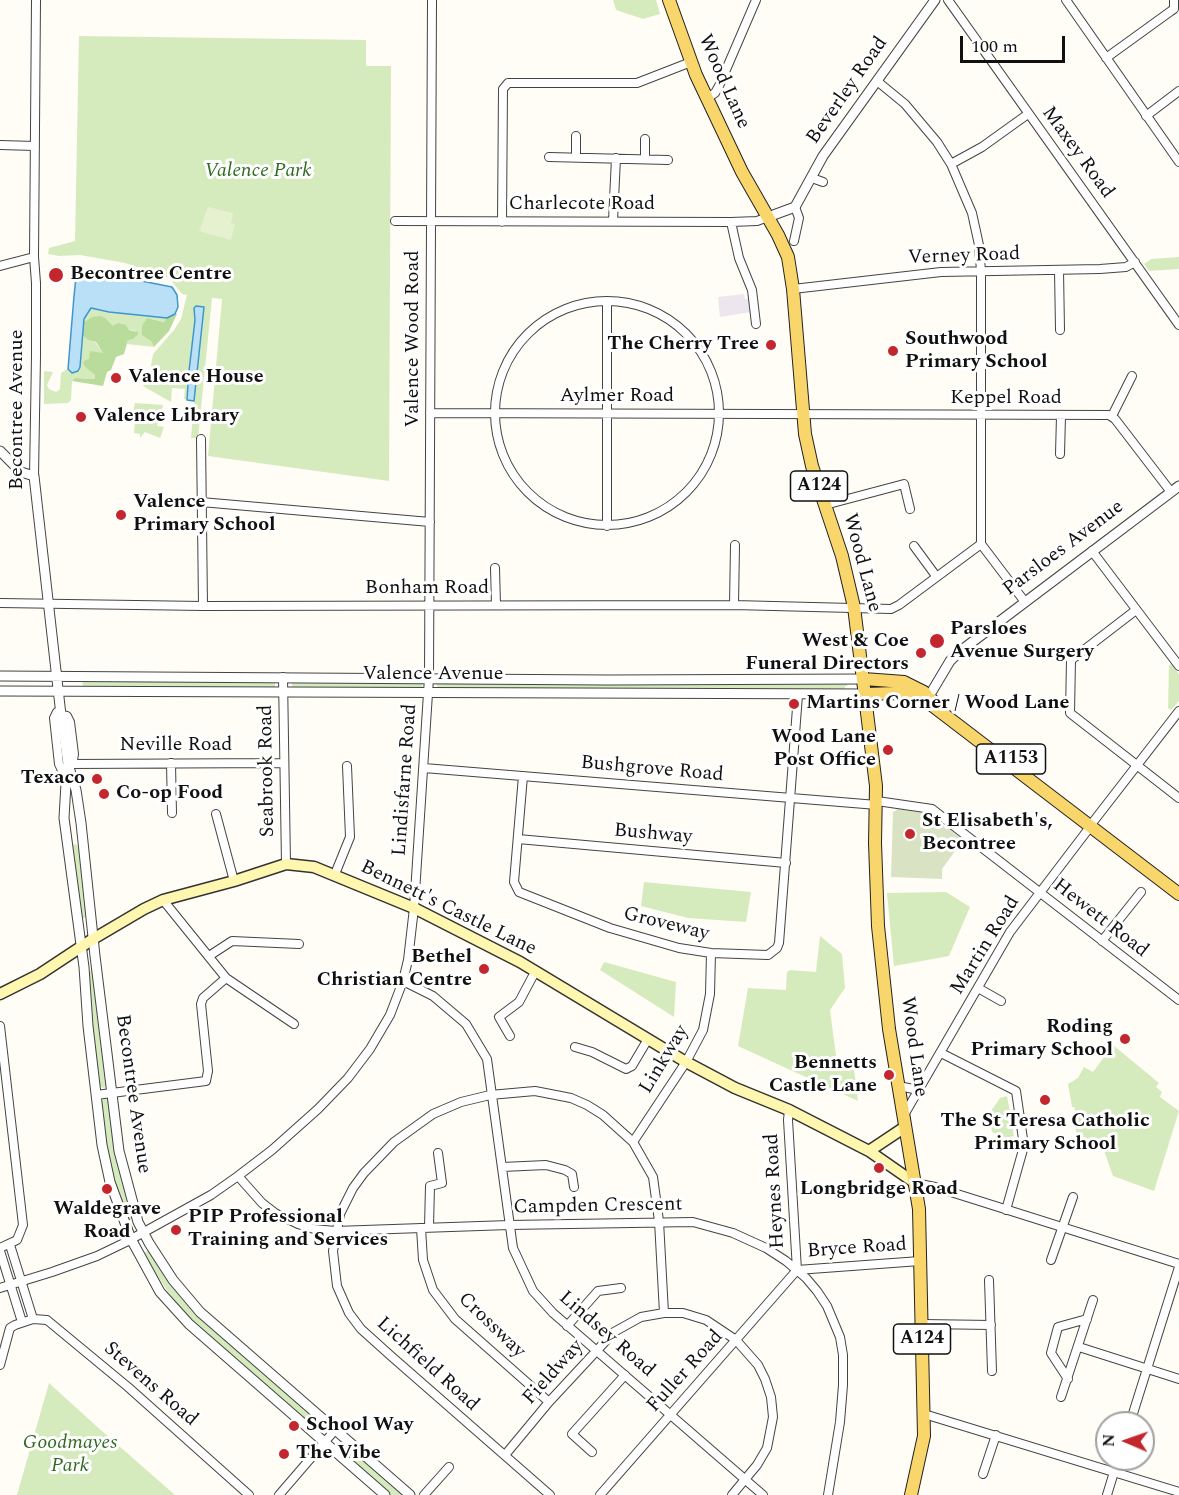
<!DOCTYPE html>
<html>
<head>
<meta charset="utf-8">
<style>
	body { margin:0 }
	#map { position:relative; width:1179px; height:1495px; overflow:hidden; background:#fffdf5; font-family:Spectral,serif }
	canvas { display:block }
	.north { position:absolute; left:1095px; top:1411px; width:60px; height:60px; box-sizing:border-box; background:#fff; border:2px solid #a0a0a0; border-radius:50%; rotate:272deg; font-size:16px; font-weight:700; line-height:24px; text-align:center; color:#111 }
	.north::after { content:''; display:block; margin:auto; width:21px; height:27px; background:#c4262e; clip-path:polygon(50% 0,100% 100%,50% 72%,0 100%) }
	.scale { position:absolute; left:960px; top:36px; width:105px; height:27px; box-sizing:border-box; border:3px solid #111; border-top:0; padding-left:8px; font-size:18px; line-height:21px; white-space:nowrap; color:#111; -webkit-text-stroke:4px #fff; paint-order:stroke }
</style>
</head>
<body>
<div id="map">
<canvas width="1179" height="1495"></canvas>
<div class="north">N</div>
<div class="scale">100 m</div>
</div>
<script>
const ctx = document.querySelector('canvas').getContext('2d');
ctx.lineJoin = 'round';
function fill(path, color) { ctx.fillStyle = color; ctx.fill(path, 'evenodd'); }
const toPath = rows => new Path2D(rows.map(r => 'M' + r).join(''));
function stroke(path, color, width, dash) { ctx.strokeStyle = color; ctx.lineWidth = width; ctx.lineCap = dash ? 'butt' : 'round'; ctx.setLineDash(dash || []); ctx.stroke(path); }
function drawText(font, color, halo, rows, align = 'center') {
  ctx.font = font + ' Spectral,serif'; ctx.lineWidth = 6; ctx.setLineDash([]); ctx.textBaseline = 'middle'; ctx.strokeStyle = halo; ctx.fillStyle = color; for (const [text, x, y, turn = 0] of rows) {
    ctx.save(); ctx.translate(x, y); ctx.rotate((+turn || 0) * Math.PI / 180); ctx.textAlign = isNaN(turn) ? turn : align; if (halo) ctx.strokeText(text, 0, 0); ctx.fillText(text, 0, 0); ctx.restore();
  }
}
fill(toPath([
	[744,294,745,299,749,299,751,312,720,317,718,297]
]), '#eee6ef');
fill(toPath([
	[613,0,656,0,660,14,643,19,616,10],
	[79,36,366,40,366,66,391,66,389,481,208,456,222,299,212,298,198,438,191,438,194,401,184,399,185,389,172,388,171,402,143,386,150,372,153,354,174,330,181,319,187,295,182,294,169,278,125,263,80,255,59,256,48,254,49,248,75,241],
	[1179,257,1179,269,1149,271,1144,264,1151,259],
	[91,308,109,312,167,318,165,322,152,319,151,341,154,347,127,344,128,340,136,331,113,326,109,323,83,323,87,312],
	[82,335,88,340,95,342,103,353,89,359,86,368,95,375,95,379,75,378,72,381,71,400,68,403,44,404,44,371,53,372,47,385,49,389,56,392,60,389,61,373,67,369,72,373,78,371,80,367],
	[135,403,163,405,157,426,164,427,160,438,145,432,140,438,140,434,134,433,135,421,131,420],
	[1171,664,1179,674,1179,701,1171,710,1168,708,1169,666],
	[82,678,275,680,275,689,83,688],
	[292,679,422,681,422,689,292,689],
	[437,680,847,682,847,686,845,686,845,691,437,689],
	[75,844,80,847,86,918,81,918,72,845],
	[644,882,751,892,746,922,688,918,641,906],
	[946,892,970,907,949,956,894,966,887,893],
	[820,936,842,954,845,988,830,1010,837,1063,854,1070,858,1101,738,1046,748,988,786,990,787,972,790,970,816,972],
	[604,962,676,982,674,1017,600,970],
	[93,970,107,1087,103,1088,99,1085,88,987,88,971],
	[1113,1045,1159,1083,1156,1087,1162,1092,1160,1097,1179,1111,1154,1191,1113,1176,1101,1142,1094,1143,1077,1136,1073,1114,1076,1113,1074,1107,1072,1107,1068,1084,1078,1078,1084,1067,1093,1072],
	[1007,1096,1014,1136,1006,1138,992,1132,989,1114,1000,1098],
	[106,1097,109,1101,121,1180,134,1218,126,1221,109,1164,101,1102],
	[149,1250,160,1268,321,1422,314,1429,200,1328,178,1306,142,1254],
	[49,1383,94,1424,175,1495,17,1495],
	[344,1443,403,1495,390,1495,339,1450]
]), '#d5ebbd');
fill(toPath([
	[175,314,177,314,169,331,154,347,151,341,142,335,142,326,147,318,164,322,167,318],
	[100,316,105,318,113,326,118,323,126,325,129,330,138,332,138,334,133,339,128,340,124,354,116,357,111,370,107,372,103,386,72,381,75,378,95,379,95,375,86,368,83,363,85,360,89,359,90,351,103,353,96,342,88,340,82,335,83,323,92,317]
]), '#b9dc9c');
fill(toPath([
	[898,809,923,813,940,822,963,840,942,869,942,879,891,877,893,812]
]), '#d9e3c4');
fill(toPath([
	[208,207,233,213,231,223,235,224,231,240,199,231]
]), '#e6f2cf');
const water = toPath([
	[81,269,172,287,177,295,178,307,175,314,167,318,109,312,91,308,84,319,80,367,78,371,72,373,68,369,74,296,76,277,81,269],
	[196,306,204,307,194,401,187,400,188,385,185,379,189,371,195,320,194,308,196,306]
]);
fill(water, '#b9e0f7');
stroke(water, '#3f96cf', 1.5);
const minor = toPath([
	[948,0,1179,325],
	[1066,0,1179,162],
	[1106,58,1171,11,1174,9,1174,0],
	[877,81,905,104,937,142,951,164,972,213,979,245,981,271,981,544,1025,602],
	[707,98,715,93,719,86,756,0],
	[1146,116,1179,91],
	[576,136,576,157],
	[0,145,35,146],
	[549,157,668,160],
	[645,159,645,139],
	[951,164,982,147,1028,114],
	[812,178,823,182],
	[395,221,731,222,757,221,768,217],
	[613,221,616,158],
	[502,222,503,89,508,83,637,83,691,62],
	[731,222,739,258,752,290,756,324],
	[794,241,799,218,795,207],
	[0,266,34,257],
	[1059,270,1060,330],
	[793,289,941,272,1100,269,1126,267,1135,262],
	'495 413a112 112 0 1 1 224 0a112 112 0 1 1-224 0Z',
	[430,413,1109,415,1115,419,1171,492],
	[1112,416,1132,376],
	[201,439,203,606],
	[1060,454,1061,416],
	[34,476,36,356,36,283,34,257,36,0],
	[201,502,430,522],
	[825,505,904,484,910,509],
	[607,526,607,301],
	[914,546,936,576],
	[1092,551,1179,666],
	[495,568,496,605],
	[0,603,203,606,734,605,891,609,899,605,981,544],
	[734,605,735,545],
	[1136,610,1071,660,1070,713,1179,798],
	[283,677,286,864],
	[60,711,57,712,54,718,59,764,66,779],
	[61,715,67,716,70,722,74,754,73,760,68,764],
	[171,763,172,813],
	[68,764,284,763],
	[424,768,877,805],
	[523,776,514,882,519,892,610,928,679,948,711,953,768,955,777,948,779,943,798,695],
	[877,801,932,809,1179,1000],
	[216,814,234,881],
	[1093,822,1179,711],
	[518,839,786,863],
	[335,874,350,837,347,766],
	[163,900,226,978,294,1024],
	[1102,941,1141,892],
	[209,956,232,941,299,944],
	[403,981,433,996,466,1024,487,1059,513,1248,533,1291,553,1313,763,1495],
	[978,988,1001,1001],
	[0,1026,23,1225,17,1240,0,1248],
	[510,1036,499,1017,519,1002,535,972],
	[575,1047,592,1052,626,1069,632,1066,648,1039],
	[941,1053,1016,1091,1024,1146,1006,1210],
	[898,1086,919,1090],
	[96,1095,206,1081,208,1071,201,1004,203,998,226,978],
	[789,1110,788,1120,797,1270],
	[904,1115,1010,932,1090,827],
	[633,1142,686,1062,703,1030,710,994,711,953],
	[502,1167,546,1165,565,1170,572,1174,574,1187],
	[238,1176,262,1203,275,1213,298,1224,314,1229,335,1231,509,1225,693,1222,733,1233,766,1248,786,1261,806,1278,817,1291,827,1306,840,1337,843,1355,843,1385,840,1422,828,1495],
	[915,1183,935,1187,1179,1264],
	[429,1227,430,1186,442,1183,438,1153],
	[421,1228,423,1260,433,1290,455,1319,549,1402],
	[10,1245,33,1319],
	[0,1251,22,1322],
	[1051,1260,1073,1197],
	[797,1270,920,1261],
	[989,1280,992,1371],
	[0,1288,52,1272,97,1256,126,1242,211,1195,238,1176,272,1150,318,1109,348,1078,370,1049,390,1015,403,981,408,960,414,908,429,678,432,0],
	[922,1324,991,1325],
	[567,1326,598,1291,621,1288],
	[1079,1347,1179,1379],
	[0,1365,10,1328,15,1325,33,1319,47,1320,128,1387,249,1495],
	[1068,1379,1051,1353,1058,1327,1087,1319],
	[1061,1397,1093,1300],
	[924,1414,1179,1492],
	[1130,1423,1179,1267],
	[592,1452,572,1434,625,1375],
	[505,1455,549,1402,614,1332,641,1317,664,1313,683,1313,706,1320,736,1340,758,1365,765,1379,771,1397,773,1417,767,1448,757,1465,732,1495],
	[983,1474,996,1435],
	[279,1495,335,1430],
	[424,1495,449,1467],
	[550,1495,391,1356,361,1329,349,1313,337,1286,333,1251,340,1214,353,1188,364,1173,394,1142,433,1114,461,1102,490,1095,535,1091,571,1098,587,1105,603,1115,633,1142,653,1177,659,1221,664,1313],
	[600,1495,797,1270],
	[1107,1495,1118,1459]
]);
const tertiary = toPath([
	[768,217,795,207,823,156,935,0],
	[0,451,21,472,34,476,61,715,68,764,76,790,81,823,95,956,119,1151,138,1222,149,1243,173,1280,200,1312,410,1495],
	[0,676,608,680,864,679],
	[0,691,866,694],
	[928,698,950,661,959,652,1179,486],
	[67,766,64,818,84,967,88,1026,102,1145,110,1182,131,1239,160,1292,189,1324,385,1495]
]);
const secondary = toPath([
	[0,994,40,974,93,939,144,909,163,900,234,881,286,864,314,867,414,908,520,962,686,1062,735,1088,789,1110,869,1151,915,1183],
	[869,1151,905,1127]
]);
const primary = toPath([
	[669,0,696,75,742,172,778,235,788,257,793,289,805,434,812,466,842,556,854,607,876,786,875,843,878,926,889,1029,919,1209,924,1436,911,1495],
	[864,679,904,682,924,692,933,706,1179,894],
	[866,694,896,693,932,700]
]);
stroke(minor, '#444', 10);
stroke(tertiary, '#444', 11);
stroke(secondary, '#333', 13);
stroke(primary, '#222', 14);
stroke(minor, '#fff', 8);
stroke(tertiary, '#fff', 9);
stroke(secondary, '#fff6b0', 10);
stroke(primary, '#f9d66b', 12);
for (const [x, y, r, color] of [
	[56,275,8,"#c4262e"],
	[771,345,6,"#c4262e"],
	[893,351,6,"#c4262e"],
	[116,378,6,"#c4262e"],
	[81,417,6,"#c4262e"],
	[121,515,6,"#c4262e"],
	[937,641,8,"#c4262e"],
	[921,653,6,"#c4262e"],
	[794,704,6,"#c4262e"],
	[888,750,6,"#c4262e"],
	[97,779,6,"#c4262e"],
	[104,794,6,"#c4262e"],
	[910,834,6,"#c4262e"],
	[484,969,6,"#c4262e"],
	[1125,1039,6,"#c4262e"],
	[889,1075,6,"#c4262e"],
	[1045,1100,6,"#c4262e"],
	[879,1168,6,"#c4262e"],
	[107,1189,6,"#c4262e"],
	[176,1230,6,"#c4262e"],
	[294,1426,6,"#c4262e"],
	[284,1454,6,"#c4262e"]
]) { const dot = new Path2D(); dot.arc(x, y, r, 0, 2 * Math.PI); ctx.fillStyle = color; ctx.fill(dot); stroke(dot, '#fff', 2); }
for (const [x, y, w] of [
	[819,486,57],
	[1011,759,69],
	[922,1339,57]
]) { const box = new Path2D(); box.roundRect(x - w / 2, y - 15, w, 30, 4.5); ctx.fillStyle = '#fff'; ctx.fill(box); stroke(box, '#111', 1.5); }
drawText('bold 18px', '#111', null, [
	["A124",819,486],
	["A1153",1011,759],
	["A124",922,1339]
]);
drawText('20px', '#111', '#fff', [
	["Wood Lane",723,82,66],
	["Beverley Road",848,91,-55],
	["Maxey Road",1077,153,54],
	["Charlecote Road",582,205],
	["Verney Road",964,257,-2],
	["Valence Wood Road",414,339,-90],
	["Aylmer Road",617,397],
	["Keppel Road",1006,399],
	["Becontree Avenue",18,410,-90],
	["Parsloes Avenue",1064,549,-37],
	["Wood Lane",861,563,75],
	["Bonham Road",427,589],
	["Valence Avenue",433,675],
	["Neville Road",176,746],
	["Bushgrove Road",652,770,5],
	["Seabrook Road",268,771,-91],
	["Lindisfarne Road",406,780,-86],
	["Bushway",653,835,5],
	["Bennett's Castle Lane",448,909,26],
	["Hewett Road",1100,919,38],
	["Groveway",666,925,14],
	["Martin Road",986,946,-58],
	["Wood Lane",913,1047,82],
	["Linkway",665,1060,-59],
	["Becontree Avenue",132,1094,82],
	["Heynes Road",776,1191,-93],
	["Campden Crescent",598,1207,-1],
	["Bryce Road",857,1249,-4],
	["Crossway",491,1326,44],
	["Lindsey Road",606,1335,41],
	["Lichfield Road",427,1365,42],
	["Fuller Road",686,1372,-48],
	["Fieldway",554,1373,-48],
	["Stevens Road",150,1385,41]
]);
drawText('italic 20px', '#2f6b1f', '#fff', [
	["Valence Park",258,172],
	["Goodmayes",70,1444],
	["Park",70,1467]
]);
drawText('bold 20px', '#111', '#fff', [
	["Becontree Centre",70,275],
	["Southwood",905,340],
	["Primary School",905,363],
	["The Cherry Tree",759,345,"right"],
	["Valence House",128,378],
	["Valence Library",93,417],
	["Valence",133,503],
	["Primary School",133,526],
	["Parsloes",950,630],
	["Avenue Surgery",950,653],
	["West & Coe",909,642,"right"],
	["Funeral Directors",909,665,"right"],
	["Martins Corner / Wood Lane",806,704],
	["Wood Lane",876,738,"right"],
	["Post Office",876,761,"right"],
	["Texaco",85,779,"right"],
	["Co-op Food",116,794],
	["St Elisabeth's,",922,822],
	["Becontree",922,845],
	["Bethel",472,958,"right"],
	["Christian Centre",472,981,"right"],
	["Roding",1113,1028,"right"],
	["Primary School",1113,1051,"right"],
	["Bennetts",877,1064,"right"],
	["Castle Lane",877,1087,"right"],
	["The St Teresa Catholic",1045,1122,"center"],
	["Primary School",1045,1145,"center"],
	["Longbridge Road",879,1190,"center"],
	["Waldegrave",107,1210,"center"],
	["Road",107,1233,"center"],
	["PIP Professional",188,1218],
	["Training and Services",188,1241],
	["School Way",306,1426],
	["The Vibe",296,1454]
], 'left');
</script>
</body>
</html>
